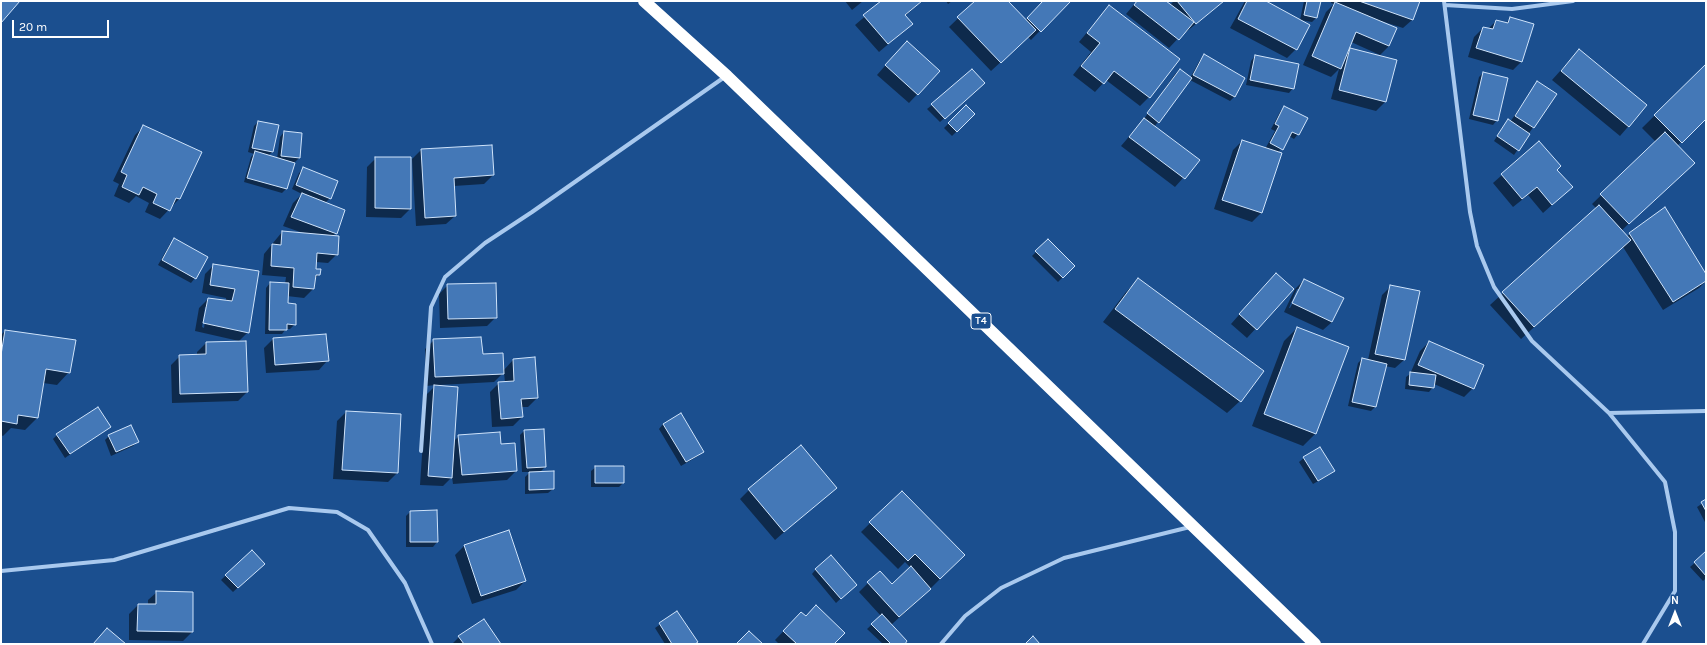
<!DOCTYPE html>
<html>
<head>
<meta charset="utf-8">
<style>
	body { margin:0 }
	#map { position:relative; width:1707px; height:645px; overflow:hidden; background:#1b4f8f; font-family:Karla,sans-serif }
	canvas { display:block }
	.frame { position:absolute; inset:0; border:2px solid #fff; pointer-events:none }
	.north { position:absolute; left:1655px; top:593px; width:40px; height:40px; -webkit-text-stroke:3px #1b4f8f; paint-order:stroke; rotate:0deg; font-size:11px; font-weight:700; line-height:16px; text-align:center; color:#fff }
	.north::after { content:''; display:block; margin:auto; width:14px; height:18px; background:#fff; clip-path:polygon(50% 0,100% 100%,50% 72%,0 100%) }
	.scale { position:absolute; left:12px; top:20px; width:97px; height:18px; box-sizing:border-box; border:2px solid #fff; border-top:0; padding-left:5px; font-size:12px; line-height:14px; white-space:nowrap; color:#fff; -webkit-text-stroke:3px #1b4f8f; paint-order:stroke }
</style>
</head>
<body>
<div id="map">
<canvas width="1707" height="645"></canvas>
<div class="frame"></div>
<div class="north">N</div>
<div class="scale">20 m</div>
</div>
<script>
const ctx = document.querySelector('canvas').getContext('2d');
ctx.lineJoin = 'round';
function fill(path, color) { ctx.fillStyle = color; ctx.fill(path, 'evenodd'); }
const toPath = rows => new Path2D(rows.map(r => 'M' + r).join(''));
function stroke(path, color, width, dash) { ctx.strokeStyle = color; ctx.lineWidth = width; ctx.lineCap = dash ? 'butt' : 'round'; ctx.setLineDash(dash || []); ctx.stroke(path); }
function drawText(font, color, halo, rows, align = 'center') {
  ctx.font = font + ' Karla,sans-serif'; ctx.lineWidth = 4; ctx.setLineDash([]); ctx.textBaseline = 'middle'; ctx.strokeStyle = halo; ctx.fillStyle = color; for (const [text, x, y, turn = 0] of rows) {
    ctx.save(); ctx.translate(x, y); ctx.rotate((+turn || 0) * Math.PI / 180); ctx.textAlign = isNaN(turn) ? turn : align; if (halo) ctx.strokeText(text, 0, 0); ctx.fillText(text, 0, 0); ctx.restore();
  }
}
fill(toPath([
	[845,1,863,1,852,10],
	[883,1,922,1,905,16,912,24,879,52,855,25],
	[946,1,952,1,948,4],
	[976,1,1007,1,1025,21,1045,1,1069,1,1031,40,1028,37,991,71,949,27],
	[1137,1,1165,1,1170,5,1174,1,1224,1,1186,32,1185,31,1169,48,1126,14],
	[1245,1,1264,1,1309,25,1296,49,1287,58,1230,28],
	[1304,1,1320,1,1317,17,1312,22,1300,20],
	[1331,1,1419,1,1412,20,1403,28,1381,21,1389,46,1380,55,1351,42,1346,54,1350,49,1385,102,1376,111,1331,99,1339,69,1331,77,1303,65,1326,12,1334,4,1331,3],
	[1109,6,1179,59,1149,97,1140,106,1106,80,1095,92,1073,75,1091,52,1079,42],
	[1510,19,1522,61,1513,70,1468,57,1474,37,1483,28,1488,29,1496,21,1506,23],
	[1579,50,1646,106,1620,136,1552,80],
	[898,51,939,71,909,103,877,75],
	[1204,56,1235,96,1230,101,1190,80,1154,127,1199,160,1175,187,1121,146,1144,119,1175,74,1180,70,1190,78,1200,60],
	[1255,56,1293,88,1289,93,1246,85,1251,61],
	[1706,65,1706,118,1677,146,1684,171,1621,231,1626,237,1665,209,1706,276,1706,281,1699,288,1663,310,1623,247,1521,339,1490,305,1596,208,1592,204,1656,142,1642,128],
	[1483,73,1497,120,1493,125,1469,119,1479,77],
	[1538,82,1556,94,1514,155,1494,141,1504,125,1510,122],
	[980,87,940,122,927,109,932,105],
	[966,106,974,114,952,136,944,128],
	[1284,107,1298,134,1294,139,1289,136,1278,153,1261,213,1252,222,1214,209,1233,150,1242,141,1265,149,1275,131,1271,129,1280,112],
	[258,122,277,126,272,152,268,156,277,159,280,137,284,132,301,134,299,158,294,163,286,189,282,193,244,182,251,157,254,154,248,152,254,126],
	[144,126,201,152,179,199,160,219,145,212,149,203,136,196,129,203,114,196,119,184,113,181,135,135],
	[421,150,493,175,484,184,454,186,455,216,446,224,416,226,412,159],
	[376,158,410,209,401,218,366,217,367,167],
	[303,169,330,198,325,203,336,233,333,236,337,254,328,263,316,262,315,270,319,274,314,280,313,289,304,298,287,296,287,304,295,324,290,329,286,329,282,334,265,334,266,288,270,283,285,284,286,277,262,275,264,254,282,232,303,233,283,226,293,203,302,194,292,189,299,173],
	[1556,169,1572,187,1543,213,1528,195,1513,207,1493,183,1502,175],
	[175,240,195,278,191,283,158,265,170,244],
	[1048,240,1074,266,1058,282,1032,256],
	[213,266,258,272,248,332,239,341,195,331,199,308,208,299,226,301,226,298,202,293,205,274],
	[205,307,207,307,204,328,202,327],
	[1138,280,1240,401,1227,413,1103,322,1126,292],
	[1304,280,1332,322,1323,330,1284,312,1295,289],
	[1297,289,1300,289,1290,308,1289,308],
	[1267,283,1292,289,1247,338,1231,324],
	[448,285,496,317,487,326,440,328,439,294],
	[1391,286,1404,360,1395,368,1385,366,1375,407,1371,411,1348,406,1358,363,1362,359,1368,360,1382,295],
	[1297,328,1316,433,1303,446,1252,426,1284,341],
	[5,331,69,372,57,385,43,383,37,418,25,430,11,428,3,436,1,435,1,335],
	[273,339,327,361,319,370,266,373,264,348],
	[434,340,482,355,503,371,513,360,534,358,537,398,528,407,521,407,522,417,513,426,492,427,490,392,499,383,505,383,504,372,494,382,439,385,454,441,459,436,500,445,516,471,507,480,453,484,452,477,443,486,420,485,426,395,436,385,426,386,425,349],
	[1429,342,1473,388,1464,397,1434,384,1433,387,1429,392,1405,389,1406,377,1410,374,1420,351],
	[206,343,247,392,238,401,172,403,171,365,180,356,197,355,197,352],
	[346,412,397,473,388,482,333,479,337,421],
	[663,424,702,452,698,456,681,466,659,429],
	[109,427,65,458,53,439,57,435],
	[524,431,545,467,540,472,553,489,548,493,525,494,525,477,530,472,522,472,520,435],
	[109,436,137,442,133,446,111,456,105,440],
	[1304,458,1333,471,1329,475,1313,484,1299,462],
	[596,467,623,483,619,487,591,487,591,471],
	[749,490,826,496,775,540,740,499],
	[902,492,964,555,921,598,891,625,903,644,883,644,867,629,881,616,859,592,868,583,892,586,911,568,905,562,898,569,861,532],
	[1706,501,1706,524,1697,507],
	[410,512,436,512,437,542,433,547,406,547,406,516],
	[508,531,525,581,516,590,472,604,455,555,464,546],
	[1706,553,1706,578,1703,581,1690,567],
	[259,568,233,592,221,580,226,575],
	[816,569,851,589,836,603,812,574],
	[157,592,192,632,183,641,129,640,129,614,138,605,148,605,148,600],
	[677,613,695,644,665,644,655,628],
	[801,613,832,644,779,644,775,640],
	[459,637,500,644,452,644]
]), '#0007');
const building = toPath([
	[1,1,20,1,1,23,1,1],
	[881,1,922,1,905,15,913,24,888,44,863,15,881,1],
	[975,1,1008,1,1036,30,1001,63,957,17,975,1],
	[1043,1,1071,1,1041,32,1027,18,1043,1],
	[1137,1,1166,1,1194,22,1179,40,1134,5,1137,1],
	[1177,1,1224,1,1196,24,1177,1],
	[1247,1,1266,1,1310,25,1297,50,1238,19,1247,1],
	[1307,1,1321,1,1317,18,1304,15,1307,1],
	[1359,1,1420,1,1413,20,1359,1],
	[1335,2,1397,28,1389,46,1356,32,1341,69,1312,56,1335,2],
	[1109,5,1180,59,1150,98,1114,71,1104,84,1081,66,1100,43,1087,33,1109,5],
	[1510,17,1534,24,1522,62,1476,48,1483,27,1493,29,1496,20,1508,23,1510,17],
	[907,41,940,71,918,95,885,65,907,41],
	[1350,48,1397,60,1386,102,1339,90,1350,48],
	[1579,49,1647,105,1629,127,1561,71,1579,49],
	[1204,54,1245,78,1235,97,1193,75,1204,54],
	[1255,55,1299,64,1294,89,1250,80,1255,55],
	[1706,64,1706,119,1682,143,1654,115,1706,64],
	[972,69,985,83,945,119,931,104,972,69],
	[1180,69,1192,78,1159,123,1147,113,1180,69],
	[1483,72,1508,78,1498,121,1473,115,1483,72],
	[1537,81,1557,94,1534,128,1515,116,1537,81],
	[966,105,975,114,957,132,948,123,966,105],
	[1284,106,1308,118,1299,135,1292,132,1283,150,1270,143,1279,126,1275,124,1284,106],
	[1144,118,1200,160,1185,179,1129,137,1144,118],
	[1508,119,1530,134,1519,151,1497,136,1508,119],
	[258,121,279,125,273,152,252,148,258,121],
	[143,125,202,152,180,199,176,198,170,211,153,203,157,194,143,187,139,195,122,187,127,175,121,172,143,125],
	[284,131,302,133,300,158,281,156,284,131],
	[1665,132,1695,163,1629,224,1600,194,1665,132],
	[1242,140,1282,153,1262,213,1222,200,1242,140],
	[1539,141,1561,166,1557,170,1573,187,1552,205,1537,187,1522,199,1501,174,1539,141],
	[492,145,494,175,454,178,456,216,425,218,421,149,492,145],
	[255,151,295,163,287,189,247,178,255,151],
	[375,157,411,157,411,209,375,208,375,157],
	[303,167,338,181,331,199,296,185,303,167],
	[302,193,345,210,337,234,291,217,302,193],
	[1599,205,1631,240,1534,327,1502,292,1599,205],
	[1665,207,1706,274,1706,281,1673,302,1629,233,1665,207],
	[282,231,339,236,338,255,317,253,316,269,321,269,320,275,316,275,314,289,293,287,294,268,271,266,272,244,281,245,282,231],
	[174,238,208,257,196,279,162,260,174,238],
	[1048,239,1075,266,1063,278,1035,251,1048,239],
	[213,264,259,271,249,333,203,323,208,298,232,301,235,289,210,285,213,264],
	[1276,273,1294,289,1257,330,1239,314,1276,273],
	[1138,278,1264,371,1241,402,1115,309,1138,278],
	[1304,279,1344,298,1332,322,1292,303,1304,279],
	[270,282,289,283,288,303,296,304,296,325,287,324,287,330,269,330,270,282],
	[496,283,497,318,448,319,447,284,496,283],
	[1390,285,1420,291,1405,360,1375,354,1390,285],
	[1297,327,1349,347,1316,434,1264,414,1297,327],
	[5,330,76,340,70,373,46,369,38,418,18,415,17,424,1,421,1,355,5,330],
	[326,334,329,361,275,365,273,338,326,334],
	[481,337,483,354,503,353,504,374,435,377,433,339,481,337],
	[246,341,248,392,180,394,179,355,206,354,206,342,246,341],
	[1429,341,1484,365,1474,389,1418,365,1429,341],
	[535,357,538,398,521,399,523,417,501,419,498,382,514,381,513,359,535,357],
	[1362,358,1387,364,1376,407,1352,402,1362,358],
	[1410,372,1436,375,1434,388,1409,385,1410,372],
	[434,385,458,387,452,478,428,476,434,385],
	[98,407,111,427,70,454,56,434,98,407],
	[346,411,401,414,398,473,342,470,346,411],
	[681,413,704,452,686,462,663,424,681,413],
	[131,425,139,442,116,452,108,435,131,425],
	[544,429,546,467,527,468,524,430,544,429],
	[500,432,501,444,515,443,517,471,462,475,458,435,500,432],
	[801,445,837,488,784,532,748,489,801,445],
	[1320,447,1335,471,1318,481,1303,457,1320,447],
	[595,466,624,466,624,483,595,483,595,466],
	[554,471,554,489,529,490,529,472,554,471],
	[902,491,965,555,940,579,915,554,908,561,869,522,902,491],
	[1706,499,1706,511,1701,502,1706,499],
	[437,510,438,542,410,542,410,511,437,510],
	[509,530,526,581,481,596,464,545,509,530],
	[252,550,265,564,238,588,225,575,252,550],
	[1706,551,1706,576,1694,562,1706,551],
	[831,555,857,585,841,599,815,569,831,555],
	[911,566,931,589,899,617,867,582,880,571,892,584,911,566],
	[156,591,193,592,193,632,137,631,138,604,156,604,156,591],
	[816,605,845,633,834,644,797,644,783,631,801,612,806,616,816,605],
	[677,611,698,642,695,644,672,644,659,623,677,611],
	[882,614,907,641,905,644,891,644,871,624,882,614],
	[484,619,501,644,464,644,458,636,484,619],
	[107,628,126,644,93,644,107,628],
	[749,631,763,644,736,644,749,631],
	[1033,636,1040,644,1025,644,1033,636]
]);
fill(building, '#4478b7');
stroke(building, '#cfe3fa', 1);
stroke(toPath([
	[1444,1,1470,212,1477,246,1494,287,1532,341,1609,413,1665,482,1675,532,1675,591,1643,644],
	[1445,5,1512,9,1573,1],
	[1609,413,1706,411],
	[421,451,431,307,445,277,485,243,532,212,726,76],
	[1,571,114,560,289,508,337,512,368,530,405,583,432,644],
	[941,644,965,616,1001,588,1064,558,1190,527]
]), '#a9c9ee', 4);
stroke(toPath([
	[644,1,727,76,1315,644]
]), '#fff', 12);
for (const [x, y, w] of [
	[981,321,20]
]) { const box = new Path2D(); box.roundRect(x - w / 2, y - 8, w, 16, 3); ctx.fillStyle = '#1b4f8f'; ctx.fill(box); stroke(box, '#fff', 1); }
drawText('bold 10px', '#fff', null, [
	["T4",981,321]
]);
</script>
</body>
</html>
